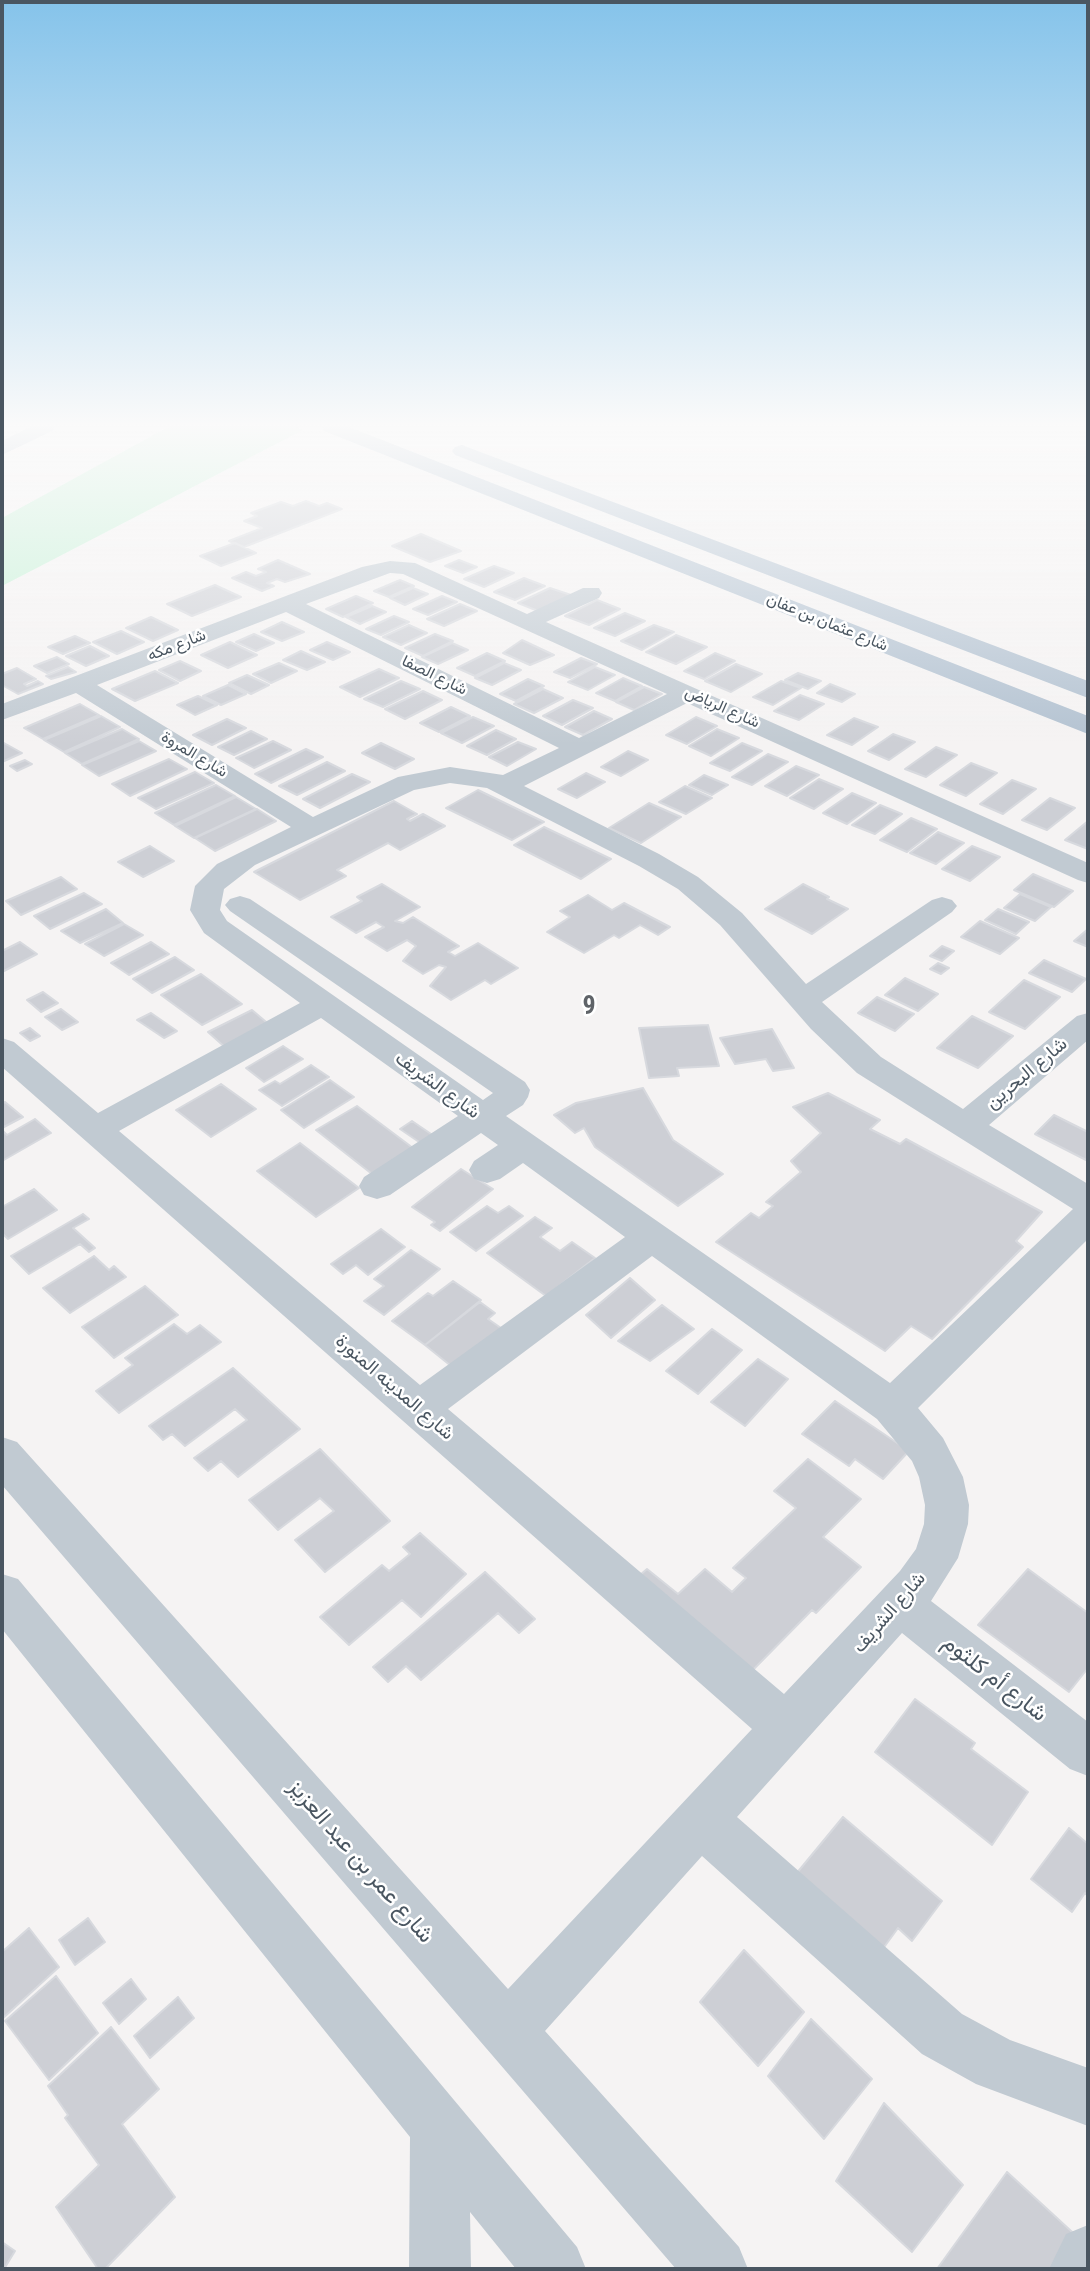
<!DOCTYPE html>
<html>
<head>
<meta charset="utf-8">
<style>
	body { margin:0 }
	#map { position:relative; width:1090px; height:2271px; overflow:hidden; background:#f5f3f3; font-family:"Roboto Condensed",sans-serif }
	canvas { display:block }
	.frame { position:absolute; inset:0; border:4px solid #4a5661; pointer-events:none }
</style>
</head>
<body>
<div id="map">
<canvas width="1090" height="2271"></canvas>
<div class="frame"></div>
</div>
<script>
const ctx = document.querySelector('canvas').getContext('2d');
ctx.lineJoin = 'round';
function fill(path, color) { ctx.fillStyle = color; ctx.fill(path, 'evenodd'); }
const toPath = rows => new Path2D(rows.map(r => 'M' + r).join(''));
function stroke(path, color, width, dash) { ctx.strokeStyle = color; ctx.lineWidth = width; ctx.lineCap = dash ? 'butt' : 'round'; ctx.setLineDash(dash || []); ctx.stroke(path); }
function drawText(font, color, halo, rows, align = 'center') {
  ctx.font = font + ' "Roboto Condensed",Vazirmatn,sans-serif'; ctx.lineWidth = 5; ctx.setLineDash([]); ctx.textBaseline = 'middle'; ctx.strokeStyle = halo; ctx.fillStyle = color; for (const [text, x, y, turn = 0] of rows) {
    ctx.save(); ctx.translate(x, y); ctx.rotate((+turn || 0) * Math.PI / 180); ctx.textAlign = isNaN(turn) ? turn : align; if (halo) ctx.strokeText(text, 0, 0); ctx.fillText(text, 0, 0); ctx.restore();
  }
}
fill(toPath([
	[168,427,296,427,303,430,2,586,2,518]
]), '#c3f1d5');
const building = toPath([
	[306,501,319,506,327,503,342,509,244,547,229,541,262,528,244,521,257,516,251,513,281,502,293,506,306,501],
	[421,534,461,551,430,562,392,546,421,534],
	[235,543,256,553,221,566,200,556,235,543],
	[278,560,310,574,285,582,277,579,267,583,274,586,262,591,232,578,246,572,256,576,266,572,258,569,278,560],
	[459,560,477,567,463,573,445,566,459,560],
	[494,566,514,573,484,587,464,579,494,566],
	[524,578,545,586,515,600,494,592,524,578],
	[400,580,414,586,389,597,374,591,400,580],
	[215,585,241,597,192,616,167,604,215,585],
	[413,588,428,594,405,605,390,598,413,588],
	[550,588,571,595,538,611,518,603,550,588],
	[356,596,373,603,343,617,326,609,356,596],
	[442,596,457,602,428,615,413,609,442,596],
	[597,600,620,609,589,625,565,616,597,600],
	[460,604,477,611,444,626,427,619,460,604],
	[372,606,386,612,360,624,346,617,372,606],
	[625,613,645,621,615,636,594,628,625,613],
	[394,616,409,622,381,635,366,629,394,616],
	[151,617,178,630,153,641,126,628,151,617],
	[282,622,304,632,282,641,261,632,282,622],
	[409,625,427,633,401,645,383,637,409,625],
	[654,625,674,632,642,650,621,641,654,625],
	[121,631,144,642,117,654,93,642,121,631],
	[254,634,274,643,256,651,236,642,254,634],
	[435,634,453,641,423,656,405,648,435,634],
	[676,635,707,647,676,664,646,652,676,635],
	[75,636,90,643,63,654,48,647,75,636],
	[522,640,554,655,530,665,503,653,522,640],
	[230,642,257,655,228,668,201,655,230,642],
	[327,642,350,652,333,660,310,650,327,642],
	[452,643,468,650,438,664,422,657,452,643],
	[90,646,109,656,86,666,66,656,90,646],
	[301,651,325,662,307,670,283,660,301,651],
	[487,653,505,661,475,676,457,668,487,653],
	[715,653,735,661,704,679,684,671,715,653],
	[57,657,69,664,47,673,34,666,57,657],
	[581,658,597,664,570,678,554,672,581,658],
	[180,661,201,671,180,681,159,670,180,661],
	[279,663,297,671,271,683,253,674,279,663],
	[504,663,521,670,492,685,475,678,504,663],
	[736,664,762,674,731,692,705,681,736,664],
	[68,667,76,672,51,679,46,676,68,667],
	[595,667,615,675,588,690,568,682,595,667],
	[17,668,36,679,24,684,27,686,38,681,43,684,18,694,2,685,2,674,17,668],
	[379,669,399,678,360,697,340,687,379,669],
	[155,671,178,683,135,701,112,689,155,671],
	[798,673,821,681,808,689,785,680,798,673],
	[247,675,269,685,251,694,229,683,247,675],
	[623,678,642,686,615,701,596,693,623,678],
	[528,679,544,686,516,701,500,694,528,679],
	[401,681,420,689,383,707,364,699,401,681],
	[781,681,801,688,773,705,753,697,781,681],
	[830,684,855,694,842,702,817,693,830,684],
	[228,685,246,694,221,705,203,696,228,685],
	[644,687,662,694,634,710,616,702,644,687],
	[543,689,563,698,534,713,514,704,543,689],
	[423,691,442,700,405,719,385,709,423,691],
	[800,695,824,704,799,720,774,711,800,695],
	[198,696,217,705,195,715,177,705,198,696],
	[573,700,593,708,562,725,543,716,573,700],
	[80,704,99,715,43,739,24,728,80,704],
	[451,707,470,716,439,732,420,723,451,707],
	[594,711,612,719,583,735,565,727,594,711],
	[101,716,120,727,64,752,44,740,101,716],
	[473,717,494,726,462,743,441,733,473,717],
	[696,717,717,726,687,744,666,735,696,717],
	[854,718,878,727,852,745,827,735,854,718],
	[227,719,246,728,212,745,193,735,227,719],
	[122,729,139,739,82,764,65,753,122,729],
	[717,729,739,738,711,756,689,746,717,729],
	[496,730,516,739,487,755,467,746,496,730],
	[251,731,267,739,234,755,218,747,251,731],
	[893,734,915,742,889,760,868,751,893,734],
	[139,741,156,751,99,776,82,765,139,741],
	[273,741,291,750,254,768,236,758,273,741],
	[518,742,536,749,507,766,489,757,518,742],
	[4,743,22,753,2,762,2,744,4,743],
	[381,743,414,759,395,769,362,753,381,743],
	[742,743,762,751,730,771,710,763,742,743],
	[936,747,957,755,926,777,905,769,936,747],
	[306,749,323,757,271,783,255,774,306,749],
	[628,751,648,760,621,776,601,767,628,751],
	[768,754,788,762,752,785,732,777,768,754],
	[169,759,187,769,130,796,112,784,169,759],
	[25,760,32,764,17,771,10,766,25,760],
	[327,762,345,771,297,795,279,786,327,762],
	[971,763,997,773,966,796,940,785,971,763],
	[796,766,819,775,787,796,765,786,796,766],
	[195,772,214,783,156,809,138,798,195,772],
	[586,773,605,782,577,798,558,789,586,773],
	[352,774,370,782,320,808,303,799,352,774],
	[704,775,728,785,712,795,689,785,704,775],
	[819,779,843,789,814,809,790,798,819,779],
	[1012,780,1036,789,1003,814,980,804,1012,780],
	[216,785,235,796,174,825,155,813,216,785],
	[685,786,712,798,686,814,659,802,685,786],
	[478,790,544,822,512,840,446,808,478,790],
	[852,793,876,803,847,824,823,813,852,793],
	[236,797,256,809,194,838,175,826,236,797],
	[1050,798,1075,808,1047,830,1022,820,1050,798],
	[394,801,417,814,407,819,410,821,423,814,445,826,400,850,388,843,337,870,346,876,300,900,254,872,394,801],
	[649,803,681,817,641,843,609,828,649,803],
	[880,805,902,814,875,834,852,825,880,805],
	[257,809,276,821,215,851,195,838,257,809],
	[911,818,937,829,907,852,880,840,911,818],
	[1088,821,1088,849,1065,840,1088,821],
	[544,827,611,859,581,879,514,845,544,827],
	[938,832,964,843,936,864,910,853,938,832],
	[150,846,174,861,143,877,118,862,150,846],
	[972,846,1000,857,970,881,942,869,972,846],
	[1033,874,1073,891,1054,907,1014,890,1033,874],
	[61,877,77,889,21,915,6,901,61,877],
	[382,884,420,907,395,921,403,923,413,917,459,946,448,952,455,956,478,943,518,968,491,984,485,980,451,1000,430,986,446,967,439,965,423,974,403,961,416,946,407,940,387,951,365,937,384,927,376,922,356,933,331,917,362,901,357,897,382,884],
	[803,884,829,897,827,899,848,909,812,934,765,909,803,884],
	[84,893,102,904,50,929,34,916,84,893],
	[1020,894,1051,907,1035,921,1004,908,1020,894],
	[588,895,612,910,624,903,670,927,658,935,640,925,619,938,614,935,584,953,547,932,570,917,560,911,588,895],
	[106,909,123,923,80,943,61,931,106,909],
	[998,909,1029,922,1016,934,985,920,998,909],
	[980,921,1019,938,1000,954,961,937,980,921],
	[124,924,143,935,104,956,85,944,124,924],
	[1088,929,1088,947,1074,941,1088,929],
	[20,942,37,954,2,972,2,951,20,942],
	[151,942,169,954,129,975,111,963,151,942],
	[942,946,954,951,942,961,930,956,942,946],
	[175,957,194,970,152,993,133,979,175,957],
	[1044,960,1086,979,1072,992,1029,973,1044,960],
	[938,963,949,968,941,974,930,969,938,963],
	[201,974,242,1004,202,1025,161,995,201,974],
	[905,978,938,994,918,1011,885,995,905,978],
	[1024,980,1060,997,1025,1029,989,1012,1024,980],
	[43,992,58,1003,41,1012,27,1000,43,992],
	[877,997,914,1014,895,1031,858,1013,877,997],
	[61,1009,78,1022,62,1030,45,1017,61,1009],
	[252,1010,272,1027,227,1049,208,1032,252,1010],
	[151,1013,177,1031,164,1038,137,1020,151,1013],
	[972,1016,1013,1036,978,1068,937,1048,972,1016],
	[708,1025,719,1066,677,1068,679,1076,649,1078,639,1028,708,1025],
	[30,1028,40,1036,30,1041,20,1033,30,1028],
	[772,1029,794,1068,773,1071,766,1059,735,1064,720,1038,772,1029],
	[283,1046,303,1059,264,1082,246,1068,283,1046],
	[311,1065,329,1077,282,1106,259,1090,275,1081,280,1084,311,1065],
	[330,1080,354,1097,304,1128,281,1110,330,1080],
	[221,1084,256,1109,211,1137,176,1110,221,1084],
	[643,1088,673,1140,723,1174,678,1206,595,1147,584,1128,575,1133,554,1115,576,1103,643,1088],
	[828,1093,880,1120,870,1129,900,1144,906,1139,1042,1212,1016,1241,1023,1247,932,1339,911,1326,885,1351,716,1242,751,1213,759,1218,773,1206,766,1202,801,1172,791,1161,821,1133,793,1107,828,1093],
	[5,1102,23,1117,2,1128,2,1104,5,1102],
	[357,1106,413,1148,372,1174,316,1130,357,1106],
	[1054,1115,1088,1132,1088,1161,1035,1134,1054,1115],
	[35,1119,51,1133,2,1161,2,1130,7,1135,35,1119],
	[412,1121,434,1136,422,1144,400,1129,412,1121],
	[300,1143,359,1188,316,1217,257,1171,300,1143],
	[461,1169,493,1189,440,1231,431,1225,435,1222,412,1207,461,1169],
	[34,1189,57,1210,8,1239,2,1233,2,1207,34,1189],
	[487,1206,498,1213,509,1206,523,1216,476,1251,450,1232,487,1206],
	[83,1214,89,1219,73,1228,95,1248,89,1252,80,1244,29,1274,11,1256,83,1214],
	[535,1217,552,1228,540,1237,560,1251,572,1242,595,1258,546,1296,487,1253,535,1217],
	[381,1229,405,1247,368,1275,356,1265,343,1274,331,1264,381,1229],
	[411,1250,440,1269,384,1315,364,1301,384,1286,374,1279,411,1250],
	[94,1256,109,1270,114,1266,126,1277,70,1313,43,1288,94,1256],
	[630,1278,655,1300,611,1338,586,1315,630,1278],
	[453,1281,481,1300,425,1345,392,1321,428,1293,433,1296,453,1281],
	[145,1286,178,1315,114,1358,82,1327,145,1286],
	[480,1302,495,1313,488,1319,501,1328,456,1370,425,1345,480,1302],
	[662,1305,694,1329,650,1361,618,1341,662,1305],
	[174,1324,187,1334,200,1325,221,1342,119,1413,96,1391,133,1365,125,1358,174,1324],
	[712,1329,742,1350,698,1394,666,1371,712,1329],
	[758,1359,788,1379,745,1426,711,1402,758,1359],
	[233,1368,300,1429,238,1477,221,1461,208,1471,194,1458,247,1420,235,1409,185,1446,172,1434,163,1440,149,1426,233,1368],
	[835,1401,909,1451,883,1479,855,1459,849,1466,802,1434,835,1401],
	[320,1449,390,1521,325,1572,295,1540,334,1511,320,1498,278,1530,249,1500,320,1449],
	[808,1459,861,1499,823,1537,861,1567,816,1613,812,1610,745,1678,633,1581,647,1569,678,1594,705,1569,732,1592,746,1578,733,1568,796,1508,774,1491,808,1459],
	[420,1533,466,1574,421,1617,402,1600,349,1645,320,1617,382,1565,389,1571,410,1554,403,1547,420,1533],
	[1028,1569,1088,1613,1088,1668,1069,1692,978,1625,1028,1569],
	[485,1572,535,1619,519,1633,498,1613,421,1680,406,1666,388,1682,373,1667,485,1572],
	[915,1699,975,1743,971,1749,1028,1792,992,1845,875,1752,915,1699],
	[843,1817,942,1901,912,1941,898,1928,882,1950,796,1874,843,1817],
	[1069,1828,1088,1844,1088,1896,1085,1893,1072,1912,1031,1879,1069,1828],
	[88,1918,105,1942,75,1965,59,1940,88,1918],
	[29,1928,59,1967,2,2019,2,1952,29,1928],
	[744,1950,804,2012,758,2066,700,2002,744,1950],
	[56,1976,98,2033,49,2080,5,2021,56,1976],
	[131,1979,146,1999,119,2024,103,2003,131,1979],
	[178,1997,194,2018,150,2058,134,2036,178,1997],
	[811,2019,872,2079,824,2139,768,2076,811,2019],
	[111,2027,159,2089,122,2124,175,2197,105,2269,98,2269,56,2207,99,2165,65,2118,68,2115,48,2086,111,2027],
	[884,2103,963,2185,912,2252,836,2181,884,2103],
	[1007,2172,1083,2242,1064,2269,937,2269,1007,2172],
	[2,2242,15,2251,4,2269,2,2269,2,2242]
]);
fill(building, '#cdcfd5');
stroke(building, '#d7d9de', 2);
fill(toPath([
	[390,561,415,563,527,614,583,588,599,588,602,593,599,598,546,622,1088,863,1088,883,1078,880,687,703,524,786,659,854,698,877,742,913,806,984,932,900,942,897,952,900,957,906,952,912,822,1002,881,1057,963,1109,1077,1016,1088,1013,1088,1040,989,1125,1088,1184,1088,1239,918,1408,943,1438,963,1477,969,1505,968,1524,958,1558,931,1601,1088,1722,1088,1776,1070,1769,902,1633,737,1817,962,2014,1010,2040,1088,2068,1088,2126,976,2084,922,2054,702,1856,545,2031,739,2247,748,2269,676,2269,2,1485,2,1437,17,1442,508,1989,752,1729,2,1067,2,1038,14,1042,98,1113,300,1003,204,933,190,910,195,886,217,864,291,827,76,693,2,720,2,704,362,567,390,561],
	[390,573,403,574,667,694,579,738,306,604,390,573],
	[286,612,559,748,503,775,450,767,398,777,313,817,97,685,286,612],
	[450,783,487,788,639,866,678,889,720,925,811,1029,857,1073,1073,1209,890,1383,506,1116,523,1105,528,1097,530,1090,525,1082,250,899,240,896,230,899,225,905,230,911,493,1093,483,1100,227,921,220,910,224,889,255,865,414,790,450,783],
	[321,1018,458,1116,364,1177,359,1186,364,1195,377,1199,390,1195,481,1133,498,1145,474,1161,469,1170,474,1179,487,1183,500,1179,523,1163,625,1237,420,1385,119,1131,321,1018],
	[652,1256,877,1419,912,1461,919,1477,925,1505,924,1524,916,1549,900,1571,784,1694,448,1409,652,1256],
	[2,1574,18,1579,577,2247,586,2269,516,2269,470,2212,471,2269,409,2269,410,2137,2,1629,2,1574],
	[1088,2225,1088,2269,1049,2269,1066,2234,1088,2225]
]), '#c1cad2');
fill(toPath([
	[30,427,55,427,52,431,2,455,2,441,30,427],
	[321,427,349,427,1088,716,1088,734,324,431,321,427],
	[462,445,1088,681,1088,698,455,455,452,451,455,447,462,445]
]), '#b3c2d1');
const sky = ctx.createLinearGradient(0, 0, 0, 745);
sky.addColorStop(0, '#85c3ea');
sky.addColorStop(0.57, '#fafafa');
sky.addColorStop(1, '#fafafa00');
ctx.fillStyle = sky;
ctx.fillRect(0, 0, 1090, 745);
drawText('16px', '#4a5661', '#fff', [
	["شارع عثمان بن عفان",827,623,22],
	["شارع مكه",177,646,-21],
	["شارع الصفا",434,676,26],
	["شارع الرياض",722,708,24],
	["شارع المروة",194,755,31]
]);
drawText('19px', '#4a5661', '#fff', [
	["شارع البحرين",1027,1074,-40],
	["شارع الشريف",437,1086,36],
	["شارع المدينه المنورة",394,1388,41],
	["شارع الشريف",890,1613,-49]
]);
drawText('23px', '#4a5661', '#fff', [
	["شارع أم كلثوم",994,1679,38],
	["شارع عمر بن عبد العزيز",360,1862,49]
]);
ctx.letterSpacing = '2px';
drawText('bold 26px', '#5f6368', '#fff', [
	["9",590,1007]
]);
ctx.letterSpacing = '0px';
</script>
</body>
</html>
